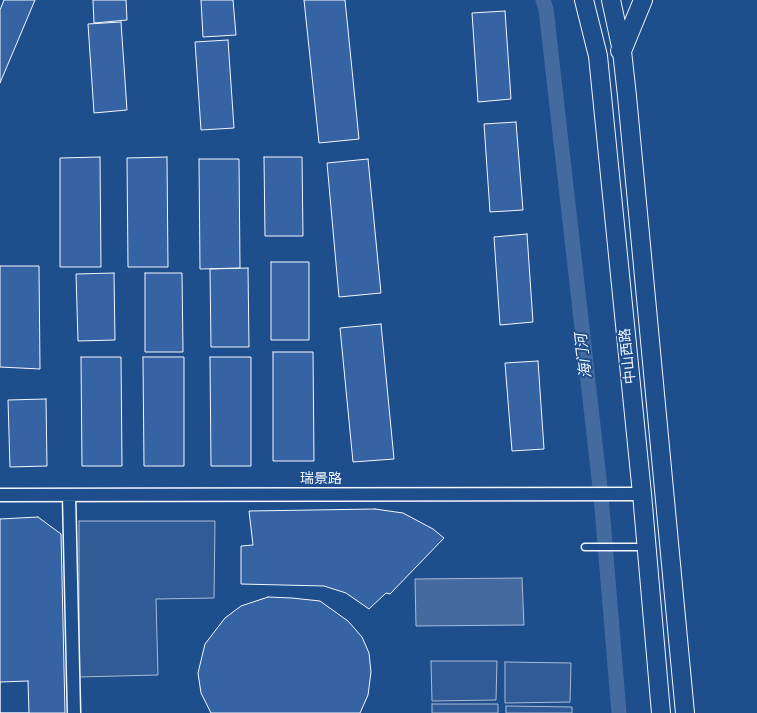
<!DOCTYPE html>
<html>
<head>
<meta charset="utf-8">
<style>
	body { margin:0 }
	canvas { display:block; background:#1f4e8c }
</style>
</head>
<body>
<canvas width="757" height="713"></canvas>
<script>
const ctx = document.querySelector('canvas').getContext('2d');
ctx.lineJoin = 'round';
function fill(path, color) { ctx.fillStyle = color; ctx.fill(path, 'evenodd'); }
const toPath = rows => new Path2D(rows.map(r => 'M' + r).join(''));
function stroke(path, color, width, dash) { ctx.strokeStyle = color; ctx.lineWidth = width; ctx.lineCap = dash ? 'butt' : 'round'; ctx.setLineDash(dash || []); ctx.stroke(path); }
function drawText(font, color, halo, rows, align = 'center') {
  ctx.font = font + ' Rubik,"Noto Sans SC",sans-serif'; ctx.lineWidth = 4; ctx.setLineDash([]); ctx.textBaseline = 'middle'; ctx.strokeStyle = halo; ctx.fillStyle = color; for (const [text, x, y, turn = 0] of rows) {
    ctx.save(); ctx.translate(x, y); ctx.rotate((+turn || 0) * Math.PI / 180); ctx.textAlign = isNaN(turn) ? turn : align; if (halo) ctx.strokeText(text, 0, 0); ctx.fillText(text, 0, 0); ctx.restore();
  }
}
const built = toPath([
	[79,521,215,521,214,598,156,599,158,675,79,677,79,521],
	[431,661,497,661,496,700,432,701,431,661],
	[505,662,571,663,570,702,505,703,505,662],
	[432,704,498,704,498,713,432,713,432,704],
	[506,706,572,707,572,713,506,713,506,706]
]);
fill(built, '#305b95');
stroke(built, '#a8bbd7', 1);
const water = toPath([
	[522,578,524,625,416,626,415,579,522,578]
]);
fill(water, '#446ba0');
stroke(water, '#a8bbd7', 1);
stroke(toPath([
	[543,0,546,9,601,496,619,713]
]), '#446ba0', 15);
const building = toPath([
	[4,0,35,0,0,83,0,10,4,0],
	[93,0,126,0,127,20,94,23,93,0],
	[201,0,233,0,236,35,203,37,201,0],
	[304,0,345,0,359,139,319,143,304,0],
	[505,11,511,99,478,102,472,13,505,11],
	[121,22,127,110,94,113,88,24,121,22],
	[228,40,234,128,201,130,195,42,228,40],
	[516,122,523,210,490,212,484,124,516,122],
	[100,157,101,267,60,267,60,158,100,157],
	[167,157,168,267,128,267,127,158,167,157],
	[264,157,302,157,303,236,265,236,264,157],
	[199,159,239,159,240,268,200,269,199,159],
	[368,159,381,293,339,297,327,163,368,159],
	[527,234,533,322,500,325,494,237,527,234],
	[271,262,309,262,309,340,271,340,271,262],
	[0,266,39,266,40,369,0,367,0,266],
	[248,268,249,347,211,347,210,269,248,268],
	[114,273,115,340,78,341,76,274,114,273],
	[145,273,182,273,183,352,145,352,145,273],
	[381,324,394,459,353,462,340,328,381,324],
	[273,352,313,352,314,461,273,461,273,352],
	[81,357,121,357,122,466,82,466,81,357],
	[143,357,184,357,184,466,144,466,143,357],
	[210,357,251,357,251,466,211,466,210,357],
	[538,361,544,449,512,451,505,363,538,361],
	[46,399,47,466,10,467,8,400,46,399],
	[375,509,403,513,433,529,444,538,390,594,386,593,369,609,346,593,324,586,241,584,241,546,253,545,249,511,375,509],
	[38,517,61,534,65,713,0,713,0,519,38,517],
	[268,597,292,598,320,601,348,621,362,637,369,653,371,672,368,695,360,713,211,713,201,693,198,673,205,644,225,618,241,606,268,597],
	[28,681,29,713,0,713,0,682,28,681]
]);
fill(building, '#3563a3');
stroke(building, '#f2f6ff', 1);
const lane = toPath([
	[585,547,646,547]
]);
const street = toPath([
	[0,495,642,494],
	[69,495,74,713]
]);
const secondary = toPath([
	[584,0,598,56,642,494,661,713],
	[611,0,622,51,627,96,685,713],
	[620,51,622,51,643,0]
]);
stroke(lane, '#f2f6ff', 9);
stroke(street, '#f2f6ff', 15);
stroke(secondary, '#f2f6ff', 20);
stroke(lane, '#1f4e8c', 6);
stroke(street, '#1f4e8c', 12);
stroke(secondary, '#1f4e8c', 18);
drawText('14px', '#f2f6ff', '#1f4e8c', [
	["中山西路",628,356,-96],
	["瑞景路",321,479]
]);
drawText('italic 15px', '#f2f6ff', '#1f4e8c', [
	["海门河",584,356,-97]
]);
</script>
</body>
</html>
